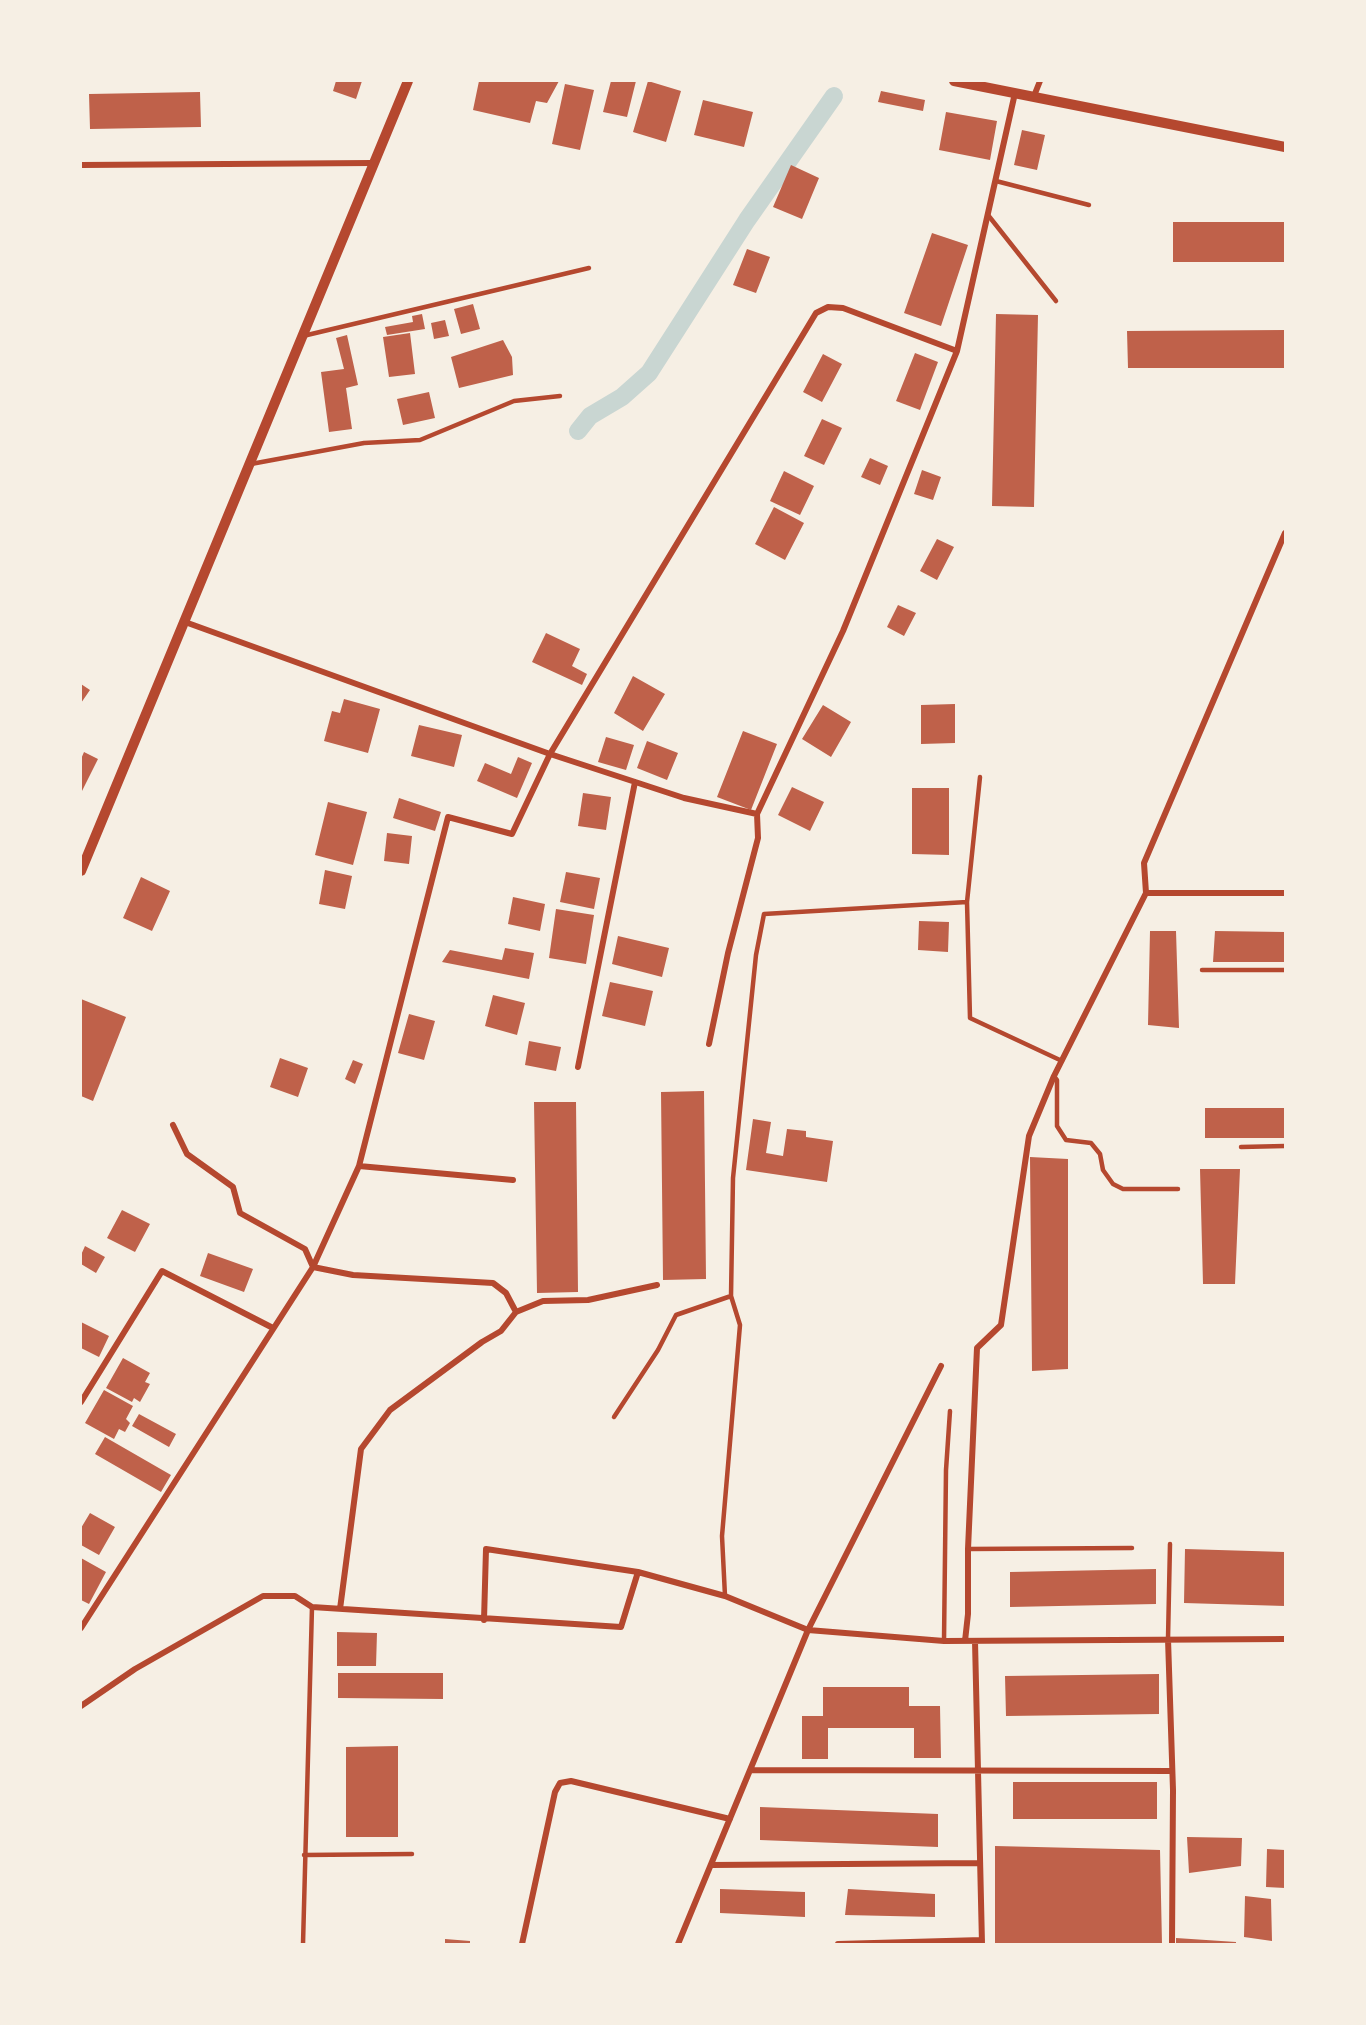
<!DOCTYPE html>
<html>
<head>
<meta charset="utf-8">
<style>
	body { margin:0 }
	#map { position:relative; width:1366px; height:2025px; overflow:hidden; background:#f6efe4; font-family:"Noto Sans",sans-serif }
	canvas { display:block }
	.frame { position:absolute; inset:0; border:82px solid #f6efe4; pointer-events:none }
</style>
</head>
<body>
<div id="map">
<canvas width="1366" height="2025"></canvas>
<div class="frame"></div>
</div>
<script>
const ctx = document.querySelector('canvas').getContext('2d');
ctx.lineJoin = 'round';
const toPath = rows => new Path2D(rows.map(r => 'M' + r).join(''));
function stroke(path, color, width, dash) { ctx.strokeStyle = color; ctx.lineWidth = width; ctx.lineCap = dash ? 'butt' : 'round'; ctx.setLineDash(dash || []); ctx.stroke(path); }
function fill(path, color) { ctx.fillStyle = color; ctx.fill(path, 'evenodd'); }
stroke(toPath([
	[578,431,590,416,622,397,649,373,747,220,834,96]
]), '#c9d6d2', 18);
fill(toPath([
	[336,81,362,81,356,99,333,91],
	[479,81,559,81,547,103,536,101,530,123,473,110],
	[611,81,636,81,627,117,603,112],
	[648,81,681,91,666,142,633,132],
	[565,84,594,90,580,150,552,144],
	[881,91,925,100,923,111,878,102],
	[200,92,201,127,90,129,89,94],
	[703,100,753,112,744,147,694,135],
	[946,112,997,121,990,160,939,150],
	[1022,130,1045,135,1037,170,1014,165],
	[791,165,819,178,802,219,773,207],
	[1173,222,1285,222,1285,262,1173,262],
	[932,233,968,245,941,326,904,313],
	[747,249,770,257,756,293,733,285],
	[473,304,480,329,461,334,454,309],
	[422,314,425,329,387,335,385,327,413,322,412,316],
	[996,314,1038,315,1034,507,992,506],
	[445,320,449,336,434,339,431,323],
	[1285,330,1285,368,1128,368,1127,331],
	[410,333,415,374,389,377,383,337],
	[347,335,358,385,346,388,352,429,329,432,321,372,344,369,336,338],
	[503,340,512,357,513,375,459,388,451,357],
	[915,353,938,362,920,410,896,401],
	[823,354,842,364,822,402,803,392],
	[429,392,435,418,403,425,397,399],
	[822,419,842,428,824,465,804,456],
	[870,458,888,466,880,485,861,477],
	[922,470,941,477,933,500,914,494],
	[784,471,814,486,800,515,770,501],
	[774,507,804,523,785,560,755,544],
	[937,539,954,547,937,580,920,571],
	[898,605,916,613,904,636,887,627],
	[546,633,580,649,572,666,587,674,582,685,532,662],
	[633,676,665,694,643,731,614,713],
	[81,684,90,690,81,703],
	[344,699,380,709,368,753,324,741,332,711,340,713],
	[955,704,955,743,921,744,921,705],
	[823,705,851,722,831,757,802,739],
	[419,725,462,735,454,767,411,756],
	[743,731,777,744,751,810,717,797],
	[606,737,634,745,626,770,598,762],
	[647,741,678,753,667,780,637,768],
	[84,752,98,759,81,793,81,759],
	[518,757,532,763,517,798,477,781,485,763,511,774],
	[792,787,824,802,810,831,778,815],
	[912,788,949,788,949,855,912,854],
	[583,793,611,797,606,830,578,826],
	[399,798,441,812,435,831,393,818],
	[328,802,367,812,353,865,315,855],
	[387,833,412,836,409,864,384,861],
	[325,870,352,876,345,909,319,904],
	[566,872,600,878,594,909,560,902],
	[141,877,170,891,152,931,123,918],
	[513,897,545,904,540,931,508,924],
	[556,909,594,915,586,964,549,958],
	[919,921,949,922,948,952,918,950],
	[1150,931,1176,931,1179,1028,1148,1025],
	[1215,931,1285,932,1285,962,1213,962],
	[618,936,669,948,662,977,612,964],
	[505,948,534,953,529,979,442,962,450,950,502,960],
	[610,982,653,991,645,1026,602,1016],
	[493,995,525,1003,517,1035,485,1026],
	[81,999,126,1017,93,1101,81,1096],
	[409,1014,435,1021,424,1060,398,1053],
	[529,1041,561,1047,556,1071,525,1065],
	[280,1058,308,1068,298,1097,270,1087],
	[353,1060,363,1064,355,1084,345,1079],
	[704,1091,706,1279,663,1280,661,1092],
	[534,1102,576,1102,578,1292,537,1293],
	[1205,1108,1285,1108,1285,1138,1205,1138],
	[753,1119,771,1122,766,1153,783,1156,787,1129,806,1131,806,1137,833,1141,827,1182,746,1170],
	[1030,1157,1068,1159,1068,1369,1032,1371],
	[1200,1169,1240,1169,1235,1284,1203,1284],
	[122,1210,150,1224,135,1252,107,1238],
	[85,1246,105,1257,96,1273,81,1264,81,1255],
	[208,1253,253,1269,244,1292,200,1276],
	[81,1322,109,1336,99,1357,81,1348],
	[123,1358,150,1373,145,1382,150,1384,140,1402,134,1398,132,1402,106,1388],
	[104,1390,133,1406,126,1419,130,1423,125,1432,119,1429,114,1439,85,1423],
	[139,1414,176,1434,169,1447,132,1426],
	[105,1437,171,1475,161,1492,95,1454],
	[90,1513,115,1527,99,1555,81,1545,81,1528],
	[1185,1549,1285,1552,1285,1606,1184,1603],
	[81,1558,106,1572,89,1604,81,1600],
	[1156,1569,1156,1604,1010,1607,1010,1572],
	[337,1632,377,1633,376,1666,337,1666],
	[338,1673,443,1673,443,1699,338,1698],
	[1159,1674,1159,1714,1006,1716,1005,1676],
	[823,1687,909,1687,909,1706,940,1706,941,1758,914,1758,914,1728,828,1728,828,1759,802,1759,802,1716,823,1716],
	[398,1746,398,1837,346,1837,346,1747],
	[1013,1782,1157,1782,1157,1819,1013,1819],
	[760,1807,938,1814,938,1847,760,1840],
	[1187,1837,1242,1838,1241,1866,1189,1873],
	[995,1846,1160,1850,1162,1944,995,1944],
	[1267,1849,1285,1850,1285,1888,1266,1887],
	[720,1889,805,1892,805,1917,720,1913],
	[848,1889,935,1894,935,1917,845,1915],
	[1245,1896,1271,1899,1272,1941,1244,1937],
	[1176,1938,1236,1942,1236,1944,1176,1944],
	[445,1939,470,1941,470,1944,445,1944]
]), '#bf614a');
stroke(toPath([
	[996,181,1089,205],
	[988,215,1056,301],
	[303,336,589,268],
	[251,464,364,443,420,440,514,401,560,396],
	[980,777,967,902,970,1018,1062,1061],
	[1202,970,1285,970],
	[1054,1076,1057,1080,1057,1126,1066,1140,1091,1143,1100,1154,1103,1170,1113,1184,1123,1189,1178,1189],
	[1241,1147,1285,1146],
	[614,1417,658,1350,676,1315,731,1296,733,1178,756,955,764,914,967,902],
	[968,1549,1132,1548],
	[725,1596,722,1536,740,1325,731,1296],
	[1168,1639,1170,1544],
	[944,1641,946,1470,950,1411],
	[304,1855,412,1854],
	[303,1944,312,1607]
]), '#b5482f', 4.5);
stroke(toPath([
	[1034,96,1040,81],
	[81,165,372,163],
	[185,622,550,754,684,798,757,814],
	[1146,893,1285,893],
	[709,1044,728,953,758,838,757,814,843,631,957,351,1015,93],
	[578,1067,635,782],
	[173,1125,187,1154,233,1187,240,1213,305,1249,313,1267,353,1275,493,1283,506,1293,516,1312],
	[359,1166,513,1180],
	[81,1402,162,1271,273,1328],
	[340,1609,361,1449,390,1410,482,1342,501,1331,516,1312,543,1301,588,1300,657,1285],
	[484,1620,486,1549,638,1572,725,1596,808,1630,941,1366],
	[81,1628,313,1267,359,1166,448,817,512,834,550,754,816,313,828,307,843,308,957,351],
	[1168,1639,1173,1790,1172,1944],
	[965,1641,968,1614,968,1549,977,1348,1001,1325,1029,1136,1054,1076,1146,893,1144,863,1285,533],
	[975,1641,982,1944],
	[81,1706,135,1669,263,1596,295,1596,312,1607,621,1627,638,1572],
	[751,1770,1172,1771],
	[711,1865,980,1863],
	[522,1944,555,1792,560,1783,571,1781,730,1819],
	[678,1944,808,1630,944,1641,1285,1639],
	[838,1944,982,1940]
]), '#b5482f', 6);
stroke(toPath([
	[954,81,1285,147],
	[81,871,408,81]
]), '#b5482f', 10);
</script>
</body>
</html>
